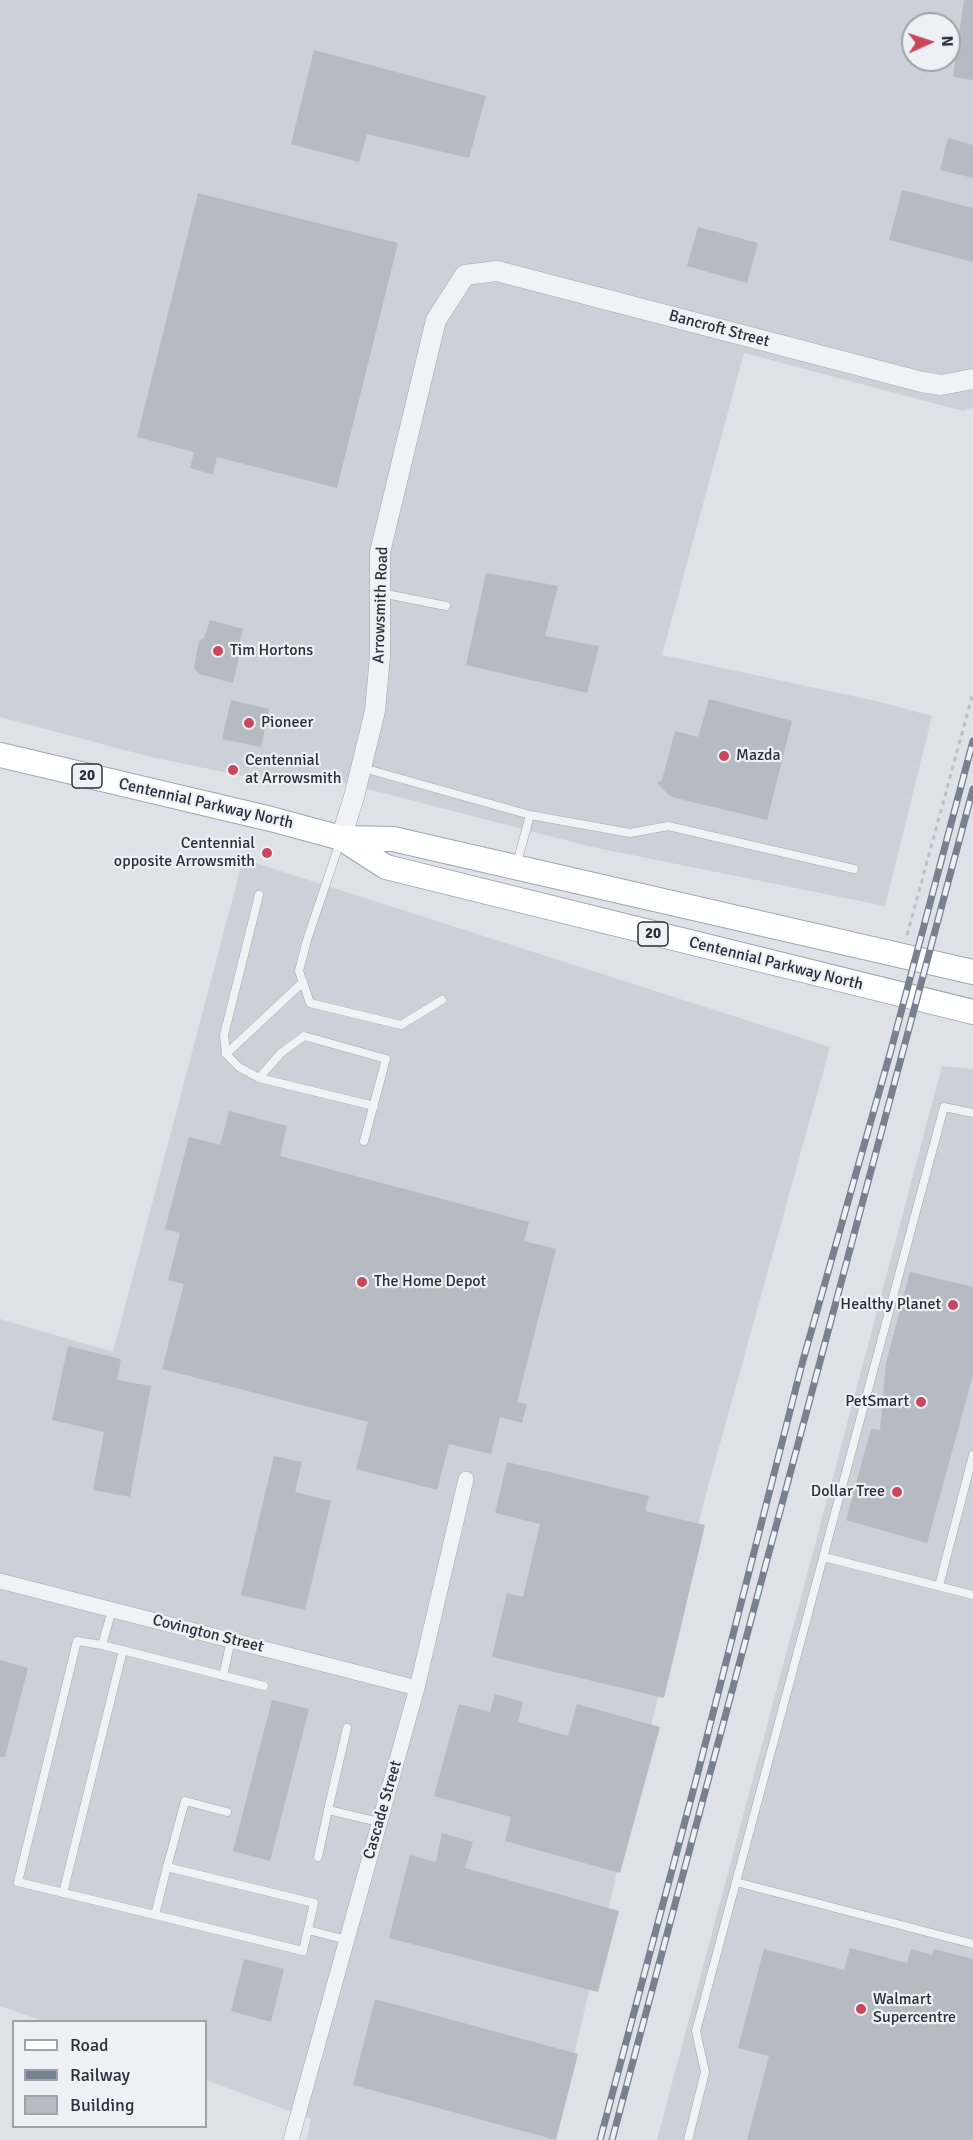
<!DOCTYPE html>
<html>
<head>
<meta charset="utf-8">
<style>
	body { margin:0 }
	#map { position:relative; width:973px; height:2140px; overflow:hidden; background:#dee1e7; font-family:Signika,sans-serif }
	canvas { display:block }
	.legend { position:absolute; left:12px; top:2020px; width:195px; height:108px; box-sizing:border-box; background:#edf0f4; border:2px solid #9ea3ab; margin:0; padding:8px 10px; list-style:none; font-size:18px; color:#282f3d }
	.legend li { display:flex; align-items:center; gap:12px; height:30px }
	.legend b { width:30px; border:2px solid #9ea3ab }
	.north { position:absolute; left:901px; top:12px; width:60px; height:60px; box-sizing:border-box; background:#edf0f4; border:2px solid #9ea3ab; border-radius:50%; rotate:87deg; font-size:16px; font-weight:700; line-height:24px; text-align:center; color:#282f3d }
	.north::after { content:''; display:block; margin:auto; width:21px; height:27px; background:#c8475b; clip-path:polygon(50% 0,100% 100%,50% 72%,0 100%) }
</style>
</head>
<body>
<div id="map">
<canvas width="973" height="2140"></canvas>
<ul class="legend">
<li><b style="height:8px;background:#fff"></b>Road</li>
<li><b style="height:8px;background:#78818f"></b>Railway</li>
<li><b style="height:16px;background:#b5bac3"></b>Building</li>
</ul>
<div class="north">N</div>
</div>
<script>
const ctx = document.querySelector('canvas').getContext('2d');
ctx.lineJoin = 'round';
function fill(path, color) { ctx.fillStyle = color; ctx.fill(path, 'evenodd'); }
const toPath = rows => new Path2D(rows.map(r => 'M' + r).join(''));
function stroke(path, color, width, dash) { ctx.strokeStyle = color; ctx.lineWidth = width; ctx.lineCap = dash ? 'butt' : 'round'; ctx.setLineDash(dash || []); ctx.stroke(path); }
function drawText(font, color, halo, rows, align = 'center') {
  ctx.font = font + ' Signika,sans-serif'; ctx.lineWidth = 4.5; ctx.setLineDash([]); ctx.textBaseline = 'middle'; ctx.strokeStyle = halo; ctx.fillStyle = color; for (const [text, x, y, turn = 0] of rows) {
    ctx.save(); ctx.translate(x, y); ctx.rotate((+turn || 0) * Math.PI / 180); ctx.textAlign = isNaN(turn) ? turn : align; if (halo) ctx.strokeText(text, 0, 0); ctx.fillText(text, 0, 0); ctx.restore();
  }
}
fill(toPath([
	[0,0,973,0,973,408,963,411,744,353,662,655,876,701,932,716,885,906,592,847,333,780,328,784,287,785,151,757,0,717],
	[913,24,949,24,949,60,913,60],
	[243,859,830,1047,703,1505,554,2140,307,2140,311,2119,206,2080,206,2022,43,2021,0,2006,0,1319,113,1352],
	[942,1066,973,1069,973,2140,657,2140]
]), '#ccd0d8');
fill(toPath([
	[964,0,973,0,973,80,953,77],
	[314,50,486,96,469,158,367,134,359,162,291,144],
	[948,138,973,145,973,178,940,170],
	[902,190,973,208,973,262,889,240],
	[198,193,398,243,337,488,217,457,213,474,207,473,190,468,194,452,137,437],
	[698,227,758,243,747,283,687,266],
	[486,573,558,586,545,636,599,646,587,693,466,665],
	[210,620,243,629,238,648,240,654,233,683,199,674,194,668,199,641,204,638],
	[709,699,792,721,767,820,680,799,670,796,657,783,662,780,675,731,698,737],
	[231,700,269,709,261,747,222,739],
	[229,1111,287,1126,280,1156,529,1222,524,1241,556,1249,517,1402,527,1404,522,1423,500,1417,491,1454,449,1444,437,1490,356,1469,368,1422,162,1369,184,1284,168,1280,180,1233,165,1229,189,1137,220,1145],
	[910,1272,973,1287,973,1375,927,1543,846,1520,871,1429,880,1430,886,1363],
	[68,1346,121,1359,117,1380,151,1386,130,1497,93,1490,104,1432,52,1420],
	[274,1456,302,1462,295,1492,331,1501,305,1610,241,1595],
	[507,1462,649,1496,645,1511,705,1525,664,1698,492,1657,507,1593,523,1597,540,1524,495,1513],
	[0,1660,28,1668,5,1757,0,1757],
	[495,1694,523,1702,518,1722,568,1736,577,1704,660,1727,620,1873,505,1841,511,1817,434,1796,459,1704,490,1712],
	[272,1700,309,1709,270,1861,233,1851],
	[442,1833,473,1842,465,1868,619,1911,598,1992,389,1938,410,1855,436,1862],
	[850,1948,907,1963,911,1949,932,1955,934,1949,973,1959,973,2140,747,2140,769,2056,738,2048,764,1949,844,1970],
	[244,1959,284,1969,271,2022,231,2011],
	[375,1999,578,2054,556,2140,353,2085]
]), '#b5bac3');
const service = toPath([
	[381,593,446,606],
	[363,768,530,815,630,833,668,826,854,869],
	[340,842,307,940,299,971,310,1003,401,1025,442,1000],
	[517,863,530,815],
	[303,982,226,1054,239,1067,259,1078,281,1053,304,1036,386,1059,364,1141],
	[226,1054,224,1035,259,895],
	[259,1078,374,1106],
	[824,1557,973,1595],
	[939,1586,973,1455],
	[112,1610,102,1645,264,1686],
	[102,1645,77,1641,18,1882,155,1915,303,1951,314,1903,167,1867,155,1915],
	[223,1676,231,1640],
	[328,1810,347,1728],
	[318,1857,328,1810,379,1822],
	[167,1867,185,1801,227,1812],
	[736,1882,973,1944],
	[63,1893,123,1650],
	[308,1930,347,1940],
	[688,2140,705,2072,696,2031,944,1107,973,1113]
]);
const minor = toPath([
	[0,1581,417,1688],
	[291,2140,417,1688,466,1479]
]);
const tertiary = toPath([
	[341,838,354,797,375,711,380,656,380,552,436,320,465,275,497,271,922,382,941,385,973,379]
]);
const primary = toPath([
	[0,755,271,819,341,838,393,839,419,845,973,972],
	[341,838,386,867,973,1012]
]);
stroke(service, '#a4a8b1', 9);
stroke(minor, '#a4a8b1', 16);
stroke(tertiary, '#a4a8b1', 21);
stroke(primary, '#9da6b2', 26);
stroke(toPath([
	[907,935,973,693]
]), '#bcbfc5', 3, [4.5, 4.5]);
stroke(service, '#f0f2f5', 8);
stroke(minor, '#f0f2f5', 15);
stroke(tertiary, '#f0f2f5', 20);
stroke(primary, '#fff', 24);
const rail = toPath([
	[600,2140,696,1780,802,1364,891,1050,973,741],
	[612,2140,973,789]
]);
stroke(rail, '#78818f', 7);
stroke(rail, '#edf0f4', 4.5, [14]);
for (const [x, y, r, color] of [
	[218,651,6,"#c8475b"],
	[249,723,6,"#c8475b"],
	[724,756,6,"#c8475b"],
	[233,770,6,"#c8475b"],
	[267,853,6,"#c8475b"],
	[362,1282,6,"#c8475b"],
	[953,1305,6,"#c8475b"],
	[921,1402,6,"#c8475b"],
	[897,1492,6,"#c8475b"],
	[861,2009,6,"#c8475b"]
]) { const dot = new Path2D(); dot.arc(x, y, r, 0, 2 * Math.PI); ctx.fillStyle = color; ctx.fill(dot); stroke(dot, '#edf0f4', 2); }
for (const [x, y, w] of [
	[87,776,30],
	[653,934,30]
]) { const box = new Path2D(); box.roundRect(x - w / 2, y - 12, w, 24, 4.5); ctx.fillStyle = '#edf0f4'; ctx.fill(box); stroke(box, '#282f3d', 1.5); }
drawText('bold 15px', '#282f3d', null, [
	["20",87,776],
	["20",653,934]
]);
drawText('16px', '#282f3d', '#edf0f4', [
	["Bancroft Street",719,329,15],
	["Arrowsmith Road",381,605,-88],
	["Centennial Parkway North",206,804,13],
	["Centennial Parkway North",776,964,14],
	["Covington Street",208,1634,14],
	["Cascade Street",383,1810,-74]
]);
drawText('16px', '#282f3d', '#edf0f4', [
	["Tim Hortons",230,651],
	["Pioneer",261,723],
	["Mazda",736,756],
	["Centennial",245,761],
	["at Arrowsmith",245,779],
	["Centennial",255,844,"right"],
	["opposite Arrowsmith",255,862,"right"],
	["The Home Depot",374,1282],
	["Healthy Planet",941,1305,"right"],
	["PetSmart",909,1402,"right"],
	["Dollar Tree",885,1492,"right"],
	["Walmart",873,2000],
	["Supercentre",873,2018]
], 'left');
</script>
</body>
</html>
